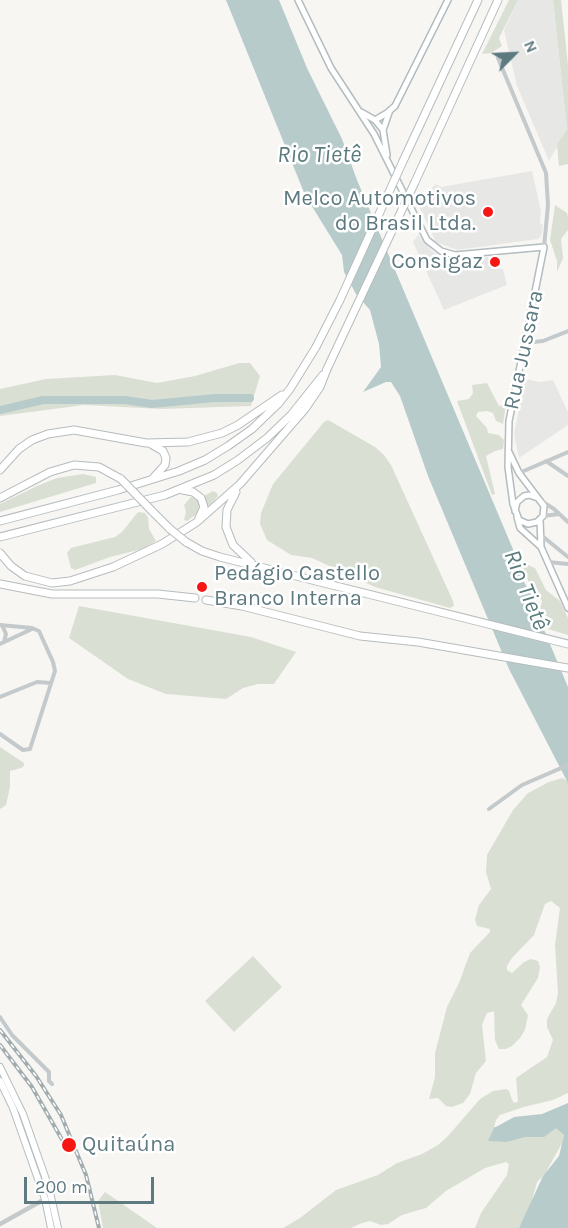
<!DOCTYPE html>
<html>
<head>
<meta charset="utf-8">
<style>
	body { margin:0 }
	#map { position:relative; width:568px; height:1228px; overflow:hidden; background:#f7f6f3; font-family:Karla,sans-serif }
	canvas { display:block }
	.north { position:absolute; left:484px; top:24px; width:60px; height:60px; -webkit-text-stroke:4px #fff; paint-order:stroke; rotate:66deg; font-size:16px; font-weight:700; line-height:24px; text-align:center; color:#5e7a81 }
	.north::after { content:''; display:block; margin:auto; width:21px; height:27px; background:#5e7a81; clip-path:polygon(50% 0,100% 100%,50% 72%,0 100%) }
	.scale { position:absolute; left:24px; top:1177px; width:130px; height:27px; box-sizing:border-box; border:3px solid #5e7a81; border-top:0; padding-left:8px; font-size:18px; line-height:21px; white-space:nowrap; color:#5e7a81; -webkit-text-stroke:4px #fff; paint-order:stroke }
</style>
</head>
<body>
<div id="map">
<canvas width="568" height="1228"></canvas>
<div class="north">N</div>
<div class="scale">200 m</div>
</div>
<script>
const ctx = document.querySelector('canvas').getContext('2d');
ctx.lineJoin = 'round';
function fill(path, color) { ctx.fillStyle = color; ctx.fill(path, 'evenodd'); }
const toPath = rows => new Path2D(rows.map(r => 'M' + r).join(''));
function stroke(path, color, width, dash) { ctx.strokeStyle = color; ctx.lineWidth = width; ctx.lineCap = dash ? 'butt' : 'round'; ctx.setLineDash(dash || []); ctx.stroke(path); }
function drawText(font, color, halo, rows, align = 'center') {
  ctx.font = font + ' Karla,sans-serif'; ctx.lineWidth = 5; ctx.setLineDash([]); ctx.textBaseline = 'middle'; ctx.strokeStyle = halo; ctx.fillStyle = color; for (const [text, x, y, turn = 0] of rows) {
    ctx.save(); ctx.translate(x, y); ctx.rotate((+turn || 0) * Math.PI / 180); ctx.textAlign = isNaN(turn) ? turn : align; if (halo) ctx.strokeText(text, 0, 0); ctx.fillText(text, 0, 0); ctx.restore();
  }
}
fill(toPath([
	[518,0,553,0,567,129,549,161,517,86,504,30],
	[532,171,541,211,540,223,543,225,541,236,538,239,457,250,436,242,417,202,436,184,441,187],
	[418,235,432,251,440,257,468,260,488,257,491,268,503,269,507,285,444,310,413,242],
	[525,379,539,382,553,380,568,412,568,425,519,458,514,434]
]), '#e7e8e6');
fill(toPath([
	[509,0,518,0,499,38,502,46,491,53,482,54],
	[553,0,561,0,568,65,568,164,559,166,557,145,567,129],
	[555,205,567,213,568,218,568,230,561,239,563,258,557,272,557,261,550,240],
	[239,363,250,363,260,376,251,406,161,409,84,405,0,416,0,389,46,379,115,375,157,383,195,376],
	[487,383,499,406,506,404,503,424,496,421,493,413,487,411,478,412,476,416,487,428,488,433,499,435,504,440,503,449,495,451,486,456,495,494,492,495,457,401,469,399,473,393,472,385],
	[328,420,375,447,384,455,391,465,453,601,454,606,450,608,375,587,312,558,291,555,267,540,260,524,261,513,273,484,324,422],
	[83,474,96,477,96,483,0,512,0,504,37,486,57,478],
	[213,491,217,493,218,496,213,502,187,521,184,520,186,512,184,505,191,497,204,496],
	[138,512,145,513,148,517,149,529,156,541,142,549,110,557,75,570,71,568,67,553,71,548,115,537,122,532],
	[521,562,535,568,546,590,560,601,568,618,568,635,548,629,540,609,542,601,529,583],
	[79,606,251,637,296,652,274,684,258,684,243,688,226,699,166,694,128,679,69,638],
	[0,747,24,763,24,766,21,768,10,771,10,787,6,805,0,809],
	[562,778,568,781,568,1093,553,1100,524,1107,500,1115,496,1120,494,1127,567,1121,562,1143,545,1174,537,1182,530,1208,519,1228,475,1228,481,1213,507,1175,509,1164,506,1162,485,1168,446,1191,426,1208,402,1215,388,1224,381,1225,370,1221,362,1223,351,1228,283,1228,300,1218,336,1190,378,1175,397,1163,422,1154,438,1145,448,1136,480,1099,493,1091,506,1089,509,1091,513,1102,516,1103,518,1101,516,1078,547,1057,553,1040,547,1027,547,1019,556,1003,558,993,555,945,560,908,551,901,545,904,534,935,512,958,507,966,507,970,512,973,524,962,531,959,538,961,540,967,538,978,521,1005,528,1015,525,1030,520,1038,512,1046,506,1049,499,1049,495,1040,494,1011,487,1013,482,1025,486,1061,476,1073,470,1094,463,1103,452,1107,446,1106,438,1098,429,1099,435,1077,435,1053,447,1007,459,983,470,953,490,932,490,929,477,926,475,920,479,905,491,889,486,872,487,855,513,810,528,793,549,782],
	[253,956,282,987,234,1032,205,1001],
	[105,1192,147,1221,157,1228,103,1228,98,1201]
]), '#dadfd3');
fill(toPath([
	[226,0,279,0,307,68,342,139,357,180,518,561,523,580,534,600,537,613,568,687,568,783,509,669,428,476,400,396,391,382,386,382,363,392,381,367,379,344,370,310,356,294,344,272,342,255,305,195],
	[568,1103,568,1228,519,1228,543,1176,559,1156,564,1135,556,1128,544,1137,525,1137,506,1142,488,1141,494,1128,514,1117,542,1114]
]), '#b8cbcb');
stroke(toPath([
	[0,410,43,400,125,400,152,404,215,398,250,398]
]), '#b8cbcb', 8);
const secondary = toPath([
	[298,0,331,68,374,134,427,240,441,251,455,255,544,247,509,421,508,467,513,504,519,520,528,524,537,522,543,516,544,506,519,473,509,452],
	[361,112,375,120,383,130],
	[375,120,387,113,395,106,448,0],
	[387,155,383,130,390,110],
	[515,511,517,502,524,496,529,495,538,498],
	[517,517,520,528,541,547],
	[540,519,541,547,568,608]
]);
const primary = toPath([
	[0,1067,23,1114,49,1188,58,1228],
	[0,1081,13,1108,45,1199,51,1228]
]);
const motorway = toPath([
	[404,159,478,0],
	[415,182,498,0],
	[151,444,163,451,166,458,165,465,153,478],
	[0,470,19,449,32,440,48,434,74,430,146,443,188,442,222,433,238,425,282,395],
	[183,490,193,492,201,498,204,507,199,518],
	[236,492,227,510,226,527,233,545,251,562],
	[0,498,50,472,74,465,99,467,121,479],
	[152,511,170,529],
	[0,521,118,490,179,471,205,460,228,446,252,429,278,404,290,389,316,347],
	[0,537,165,495,214,475,238,460,267,438,291,415,323,375],
	[186,542,202,551,220,557,568,644],
	[0,553,11,566,25,576,52,583,70,581,113,567,162,544,197,522,240,484,305,409,320,387,327,369],
	[0,584,52,594,158,594,195,598],
	[206,600,242,606,360,636,418,642,568,668]
]);
stroke(secondary, '#b3bcbf', 8);
stroke(primary, '#b6bdbf', 8);
stroke(motorway, '#b6bcbd', 9);
stroke(toPath([
	[498,58,546,173,548,205,544,247],
	[524,343,543,341,568,331],
	[546,461,568,476],
	[519,473,568,452],
	[543,502,554,509,568,522],
	[543,516,559,514],
	[541,535,568,557],
	[548,562,568,564],
	[0,625,32,628,39,631,53,662,55,671,30,749,23,750,0,734],
	[2,625,6,634,4,642],
	[0,644,32,629],
	[0,697,37,682,51,683],
	[489,809,522,785,568,765],
	[0,1017,12,1035,49,1072,49,1081,52,1084]
]), '#c4cacc', 4);
stroke(toPath([
	[0,1224,45,1199]
]), '#c4cacc', 4.5);
stroke(secondary, '#fff', 5);
stroke(primary, '#fff', 6);
stroke(motorway, '#fff', 7);
const rail = toPath([
	[0,1030,36,1076,61,1115,86,1175,99,1228],
	[0,1045,32,1087,64,1143]
]);
stroke(rail, '#a1acaf', 4);
stroke(rail, '#fff', 1.5, [4.5]);
const motorwayBridge = toPath([
	[316,347,340,300,404,159],
	[327,369,415,182],
	[121,479,152,511],
	[170,529,186,542]
]);
stroke(motorwayBridge, '#b6bcbd', 9, []);
stroke(motorwayBridge, '#fff', 7);
for (const [x, y, r, color] of [
	[488,212,6,"#f61714"],
	[495,262,6,"#f61714"],
	[202,587,6,"#f61714"],
	[69,1145,8,"#f61714"]
]) { const dot = new Path2D(); dot.arc(x, y, r, 0, 2 * Math.PI); ctx.fillStyle = color; ctx.fill(dot); stroke(dot, '#fff', 2); }
drawText('22px', '#5e7a81', '#fff', [
	["Melco Automotivos",476,199],
	["do Brasil Ltda.",476,224],
	["Consigaz",483,262],
	["Pedágio Castello",214,574,"left"],
	["Branco Interna",214,599,"left"],
	["Quitaúna",82,1145,"left"]
], 'right');
drawText('22px', '#5e7a81', '#fff', [
	["Rua Jussara",524,350,-78]
]);
drawText('italic 24px', '#597b7c', '#fff', [
	["Rio Tietê",319,155],
	["Rio Tietê",526,590,68]
]);
</script>
</body>
</html>
